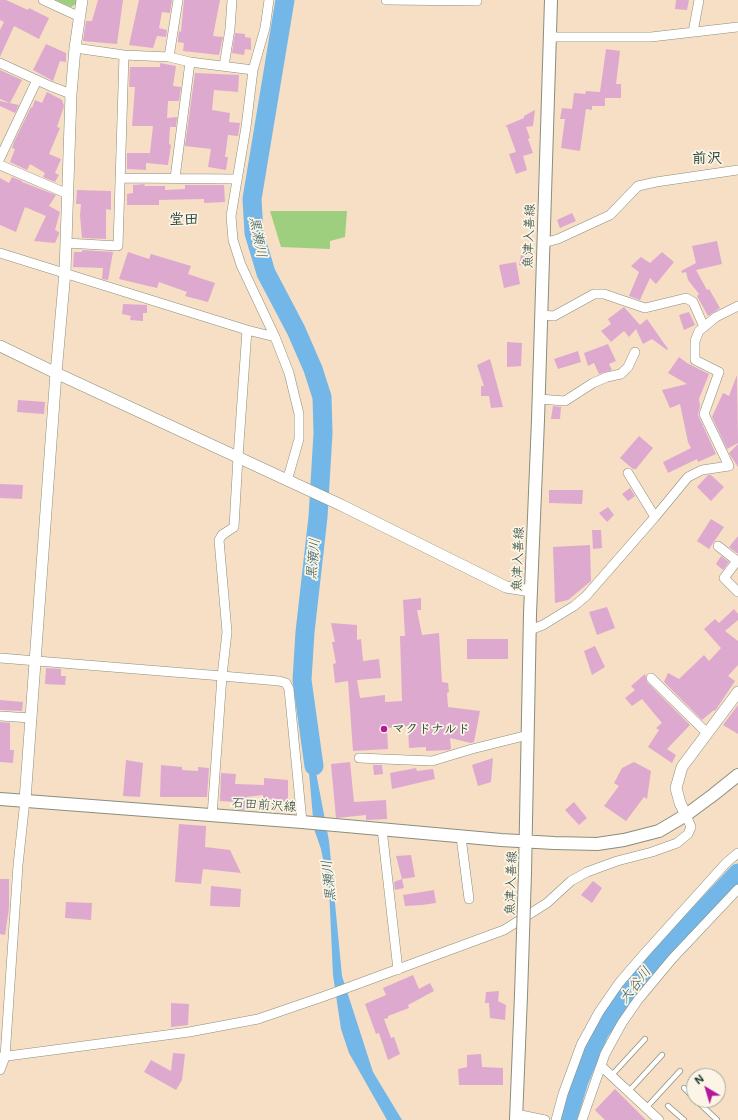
<!DOCTYPE html>
<html>
<head>
<meta charset="utf-8">
<style>
	body { margin:0 }
	#map { position:relative; width:738px; height:1120px; overflow:hidden; background:#f6dfc4; font-family:Mali,sans-serif }
	canvas { display:block }
	.north { position:absolute; left:686px; top:1068px; width:40px; height:40px; box-sizing:border-box; background:#fcf5e5; border:1px solid #a4ab9e; border-radius:50%; rotate:322deg; font-size:11px; font-weight:700; line-height:16px; text-align:center; color:#1f3d34 }
	.north::after { content:''; display:block; margin:auto; width:14px; height:18px; background:#b5179e; clip-path:polygon(50% 0,100% 100%,50% 72%,0 100%) }
</style>
</head>
<body>
<div id="map">
<canvas width="738" height="1120"></canvas>
<div class="north">N</div>
</div>
<script>
const ctx = document.querySelector('canvas').getContext('2d');
ctx.lineJoin = 'round';
function fill(path, color) { ctx.fillStyle = color; ctx.fill(path, 'evenodd'); }
const toPath = rows => new Path2D(rows.map(r => 'M' + r).join(''));
function stroke(path, color, width, dash) { ctx.strokeStyle = color; ctx.lineWidth = width; ctx.lineCap = dash ? 'butt' : 'round'; ctx.setLineDash(dash || []); ctx.stroke(path); }
function drawText(font, color, halo, rows, align = 'center') {
  ctx.font = font + ' Mali,"Klee One",sans-serif'; ctx.lineWidth = 3.5; ctx.setLineDash([]); ctx.textBaseline = 'middle'; ctx.strokeStyle = halo; ctx.fillStyle = color; for (const [text, x, y, turn = 0] of rows) {
    ctx.save(); ctx.translate(x, y); ctx.rotate((+turn || 0) * Math.PI / 180); ctx.textAlign = isNaN(turn) ? turn : align; if (halo) ctx.strokeText(text, 0, 0); ctx.fillText(text, 0, 0); ctx.restore();
  }
}
fill(toPath([
	[55,0,77,0,76,4,71,7],
	[270,211,347,211,345,237,330,241,330,249,281,247]
]), '#9ecf7e');
fill(toPath([
	[303,704,329,841,342,976,373,1072,402,1120,387,1120,349,1053,341,1029,333,975,329,888,321,849,314,829]
]), '#72b7e8');
stroke(toPath([
	[285,0,252,199,254,233,266,273,296,330,313,369,322,397,323,433,318,517,305,632,302,680,314,766],
	[567,1120,579,1081,599,1033,635,982,738,873]
]), '#72b7e8', 19);
fill(toPath([
	[0,0,6,0,28,10,29,8,49,18,39,39,14,26,0,57,0,30,4,22,0,20],
	[98,0,123,0,117,44,83,41,86,21,92,21],
	[139,0,172,0,170,13,162,12,159,28,167,30,166,37,157,36,153,48,129,45],
	[184,0,220,0,213,36,223,37,219,55,183,51,184,43,178,42,178,39,179,31,181,32],
	[676,0,689,0,687,10,675,9],
	[235,33,245,34,245,37,251,38,251,50,245,49,244,55,232,53],
	[46,44,66,53,66,62,60,61,53,81,33,70],
	[606,49,620,51,616,84,621,84,621,98,605,98,605,106,592,106,592,110,586,109,580,151,561,148,565,119,560,119,562,108,572,109,574,93,585,94,586,91,600,92],
	[160,63,176,66,173,86,181,87,179,101,168,101,167,118,177,117,176,127,170,127,169,144,171,145,168,165,146,163,146,170,127,169,127,153,150,153,153,126,132,126,135,87,129,87,130,67,160,67],
	[0,70,22,80,10,103,0,99],
	[195,73,239,75,238,92,214,90,212,110,230,113,229,122,240,123,238,136,228,135,225,157,228,157,226,170,208,167,211,149,185,146],
	[47,92,62,100,64,106,57,127,60,128,49,154,61,159,55,173,59,175,55,182,43,177,45,173,30,164,27,170,10,162,15,149,12,148,14,142,31,107,32,108,35,100,42,103],
	[0,101,19,105,15,113,0,106],
	[535,110,533,126,526,127,530,138,528,139,533,153,523,156,527,170,516,174,509,154,516,152,507,127,505,126,524,118,524,116],
	[12,177,22,181,22,182,56,195,49,206,60,212,55,230,59,232,59,234,55,243,34,241,46,216,25,207,16,232,0,225,0,178,9,183],
	[145,184,144,186,165,186,165,190,185,189,185,185,224,185,225,202,204,203,204,199,159,200,159,205,127,205,127,194,133,193,133,185],
	[77,190,111,191,111,210,106,209,106,239,82,238,80,215,81,204,76,204],
	[572,213,576,221,560,228,557,220],
	[717,241,722,264,696,270,707,290,709,289,720,308,708,316,697,296,699,294,688,280,686,272,682,273,681,271,696,263,692,246],
	[82,250,113,252,108,280,102,279,103,268,73,267,74,252,82,252],
	[128,252,149,259,151,254,191,266,188,274,215,283,208,302,185,296,187,292,159,282,157,288,119,279],
	[662,252,674,262,656,284,650,278,640,300,629,296,639,272,631,266,641,257,650,263],
	[521,255,529,256,528,266,519,265],
	[516,262,520,284,504,288,499,265],
	[123,304,147,305,147,313,143,313,143,321,130,320,131,316,122,314],
	[624,307,640,325,647,319,668,349,667,350,652,339,643,344,636,329,629,337,624,331,611,342,601,331,611,324,608,319],
	[689,312,695,325,684,330,679,315],
	[507,342,522,343,521,366,507,367],
	[608,344,616,361,609,364,612,370,599,374,594,363,588,366,584,353],
	[578,351,581,362,558,369,554,359],
	[679,357,687,363,709,374,699,399,700,406,698,415,716,454,698,462,697,459,668,473,663,462,691,448,688,442,680,404,670,408,662,390,687,384,668,373],
	[490,359,498,388,503,407,491,408,489,396,481,396,481,386,484,386,477,365],
	[737,375,738,443,727,449,712,417,723,393,729,396],
	[18,400,45,402,44,414,17,412],
	[553,406,561,407,560,419,551,419],
	[639,436,653,448,636,469,633,469,620,458],
	[738,444,738,467,729,453],
	[708,475,711,475,724,487,711,501,697,487],
	[0,484,23,485,22,499,0,498],
	[630,488,635,496,628,501,622,494],
	[549,490,583,490,582,504,549,503],
	[608,507,614,515,607,522,599,513],
	[711,519,724,527,709,549,697,541],
	[592,530,601,530,602,548,593,549],
	[738,536,738,554,729,547],
	[590,545,591,581,568,600,555,603,553,547],
	[721,556,729,562,723,570,716,564],
	[421,598,421,610,417,610,422,635,439,633,442,682,448,683,449,692,447,693,448,707,480,711,474,742,471,743,450,738,451,749,449,750,426,751,426,747,409,748,408,726,387,728,388,749,353,751,348,681,335,683,333,664,336,663,332,642,335,642,331,623,357,625,357,640,361,639,363,661,379,659,381,678,357,680,360,698,385,695,385,702,402,701,400,636,405,636,403,600],
	[607,607,615,628,597,635,589,612],
	[734,609,738,614,738,620,725,631,738,641,738,665,728,676,735,681,715,711,714,710,702,720,664,682,668,673,679,679,704,655,709,661,721,648,704,629,715,619,719,623],
	[467,639,508,639,508,659,467,659],
	[595,646,605,667,592,675,584,651],
	[46,668,61,669,61,676,66,676,65,685,45,684],
	[645,674,647,682,690,725,667,749,676,755,672,763,648,747,659,730,656,728,662,723,642,699,632,706,625,698,635,690,631,686],
	[0,700,23,702,22,711,0,710],
	[738,705,738,734,723,725],
	[0,722,10,723,10,750,14,750,13,763,0,762],
	[493,758,491,782,478,786,472,765],
	[126,760,143,763,140,797,123,796],
	[350,762,354,802,386,800,387,819,366,820,366,815,336,818,331,764],
	[634,762,651,771,647,799,644,797,626,821,604,806,619,786,614,783,622,768],
	[161,765,182,767,182,770,198,771,198,767,209,768,207,797,160,797],
	[373,765,382,765,383,774,374,775],
	[416,768,417,771,433,769,435,779,392,789,390,773],
	[221,773,236,774,235,784,264,785,264,778,288,780,288,803,263,801,263,795,246,797,244,810,236,809,236,802,220,801],
	[574,802,587,818,579,825,565,810],
	[179,824,206,826,205,847,230,850,241,873,203,869,201,884,175,882],
	[411,855,415,877,402,879,396,856],
	[0,879,9,879,9,908,5,935,0,934],
	[402,879,404,888,395,890,394,882],
	[593,881,602,888,592,903,581,895],
	[211,886,241,889,240,907,210,906],
	[434,890,436,903,422,905,405,906,403,895],
	[66,902,92,903,91,920,65,918],
	[413,975,419,989,430,983,434,991,408,1005,409,1008,388,1016,388,1018,384,1019,391,1038,394,1037,400,1054,388,1060,379,1033,376,1034,365,1004,386,995,383,988],
	[499,991,498,1001,506,1005,505,1020,490,1018,489,1003,485,1003,486,992],
	[171,1003,189,1004,188,1025,171,1027],
	[173,1053,185,1054,182,1080,176,1090,144,1072,151,1060,171,1071],
	[481,1054,482,1067,503,1068,503,1085,459,1085,458,1069,467,1067,467,1055],
	[615,1089,646,1120,605,1120,595,1110]
]), '#dea9ce');
const service = toPath([
	[611,1076,645,1039],
	[684,1088,694,1098],
	[628,1092,662,1055],
	[696,1100,717,1120],
	[668,1106,684,1120],
	[646,1108,680,1071]
]);
const minor = toPath([
	[43,0,80,17],
	[386,0,477,1,477,0],
	[693,32,699,0],
	[550,37,651,37,738,27],
	[75,48,124,55,169,57,190,62,253,70,246,127,231,216,233,240,241,265,275,337,289,373,299,414,299,439,287,481],
	[169,57,178,0],
	[0,63,50,86,71,94],
	[224,66,230,29,232,0],
	[253,70,265,28,269,0],
	[0,158,37,80],
	[0,165,68,194],
	[121,178,236,179],
	[175,178,190,62],
	[66,243,118,246,124,55],
	[543,243,558,239,610,215,638,186,656,182,738,170],
	[0,253,247,330,275,337],
	[541,315,554,316,594,294,604,294,645,308,686,298,693,302,704,327],
	[247,330,238,457,234,527,222,535,219,540,227,632,222,676,279,681,286,683,289,689,302,822],
	[539,399,565,401,593,383,607,377,621,374,628,367,635,352],
	[628,473,655,517],
	[718,546,737,561,724,578,738,592],
	[530,630,543,625,574,606,586,596,655,517,688,477,702,470,729,466,704,414,719,372,695,360,695,341,699,331,716,317,738,306],
	[0,658,222,676,212,816],
	[651,678,707,733],
	[0,716,31,718],
	[359,758,432,761,472,749,528,735],
	[382,829,398,970],
	[461,837,469,899],
	[0,1057,189,1032,258,1019,325,996,504,930,547,903,571,881,587,872,617,861,652,852,677,843,688,834,691,827,686,815],
	[601,1066,659,1120],
	[0,1070,5,1057,18,865,25,800],
	[516,1114,545,1120],
	[556,1120,563,1094,581,1045,599,1012,619,983,644,954,726,863,738,853],
	[582,1120,605,1054,622,1023,638,1000,672,959,738,889]
]);
const tertiary = toPath([
	[0,346,56,373,341,505,506,587,531,591],
	[25,800,56,373,65,272,71,94,75,48,82,0],
	[686,815,680,803,676,788,682,767,738,692]
]);
const secondary = toPath([
	[0,799,302,822,501,840,554,843,597,844,624,840,659,831,686,815,713,795,738,775],
	[525,873,530,614,538,420,551,0],
	[516,1120,521,995]
]);
stroke(service, '#8a8e7c', 6);
stroke(minor, '#8a8e7c', 10);
stroke(tertiary, '#8a8e7c', 12);
stroke(secondary, '#8a8e7c', 14);
stroke(service, '#fff', 4.5);
stroke(minor, '#fff', 9);
stroke(tertiary, '#fff', 11);
stroke(secondary, '#fff', 12);
const secondaryBridge = toPath([
	[521,995,525,873]
]);
stroke(secondaryBridge, '#8a8e7c', 14, []);
stroke(secondaryBridge, '#fff', 12);
for (const [x, y, r, color] of [
	[384,729,4,"#b5179e"]
]) { const dot = new Path2D(); dot.arc(x, y, r, 0, 2 * Math.PI); ctx.fillStyle = color; ctx.fill(dot); stroke(dot, '#fcf5e5', 1.5); }
drawText('13px', '#1f3d34', '#fcf5e5', [
	["魚津入善線",529,236,-88],
	["魚津入善線",518,559,-88],
	["石田前沢線",264,805,4],
	["魚津入善線",511,883,-88]
]);
drawText('bold 13px', '#1f3d34', '#fcf5e5', [
	["マクドナルド",392,729]
], 'left');
drawText('italic 14px', '#345c61', '#fcf5e5', [
	["黒瀬川",258,237,79],
	["黒瀬川",313,559,-85],
	["黒瀬川",329,881,-96],
	["大谷川",635,985,-51]
]);
drawText('bold 15px', '#1f3d34', '#fcf5e5', [
	["前沢",707,158],
	["堂田",184,219]
]);
</script>
</body>
</html>
